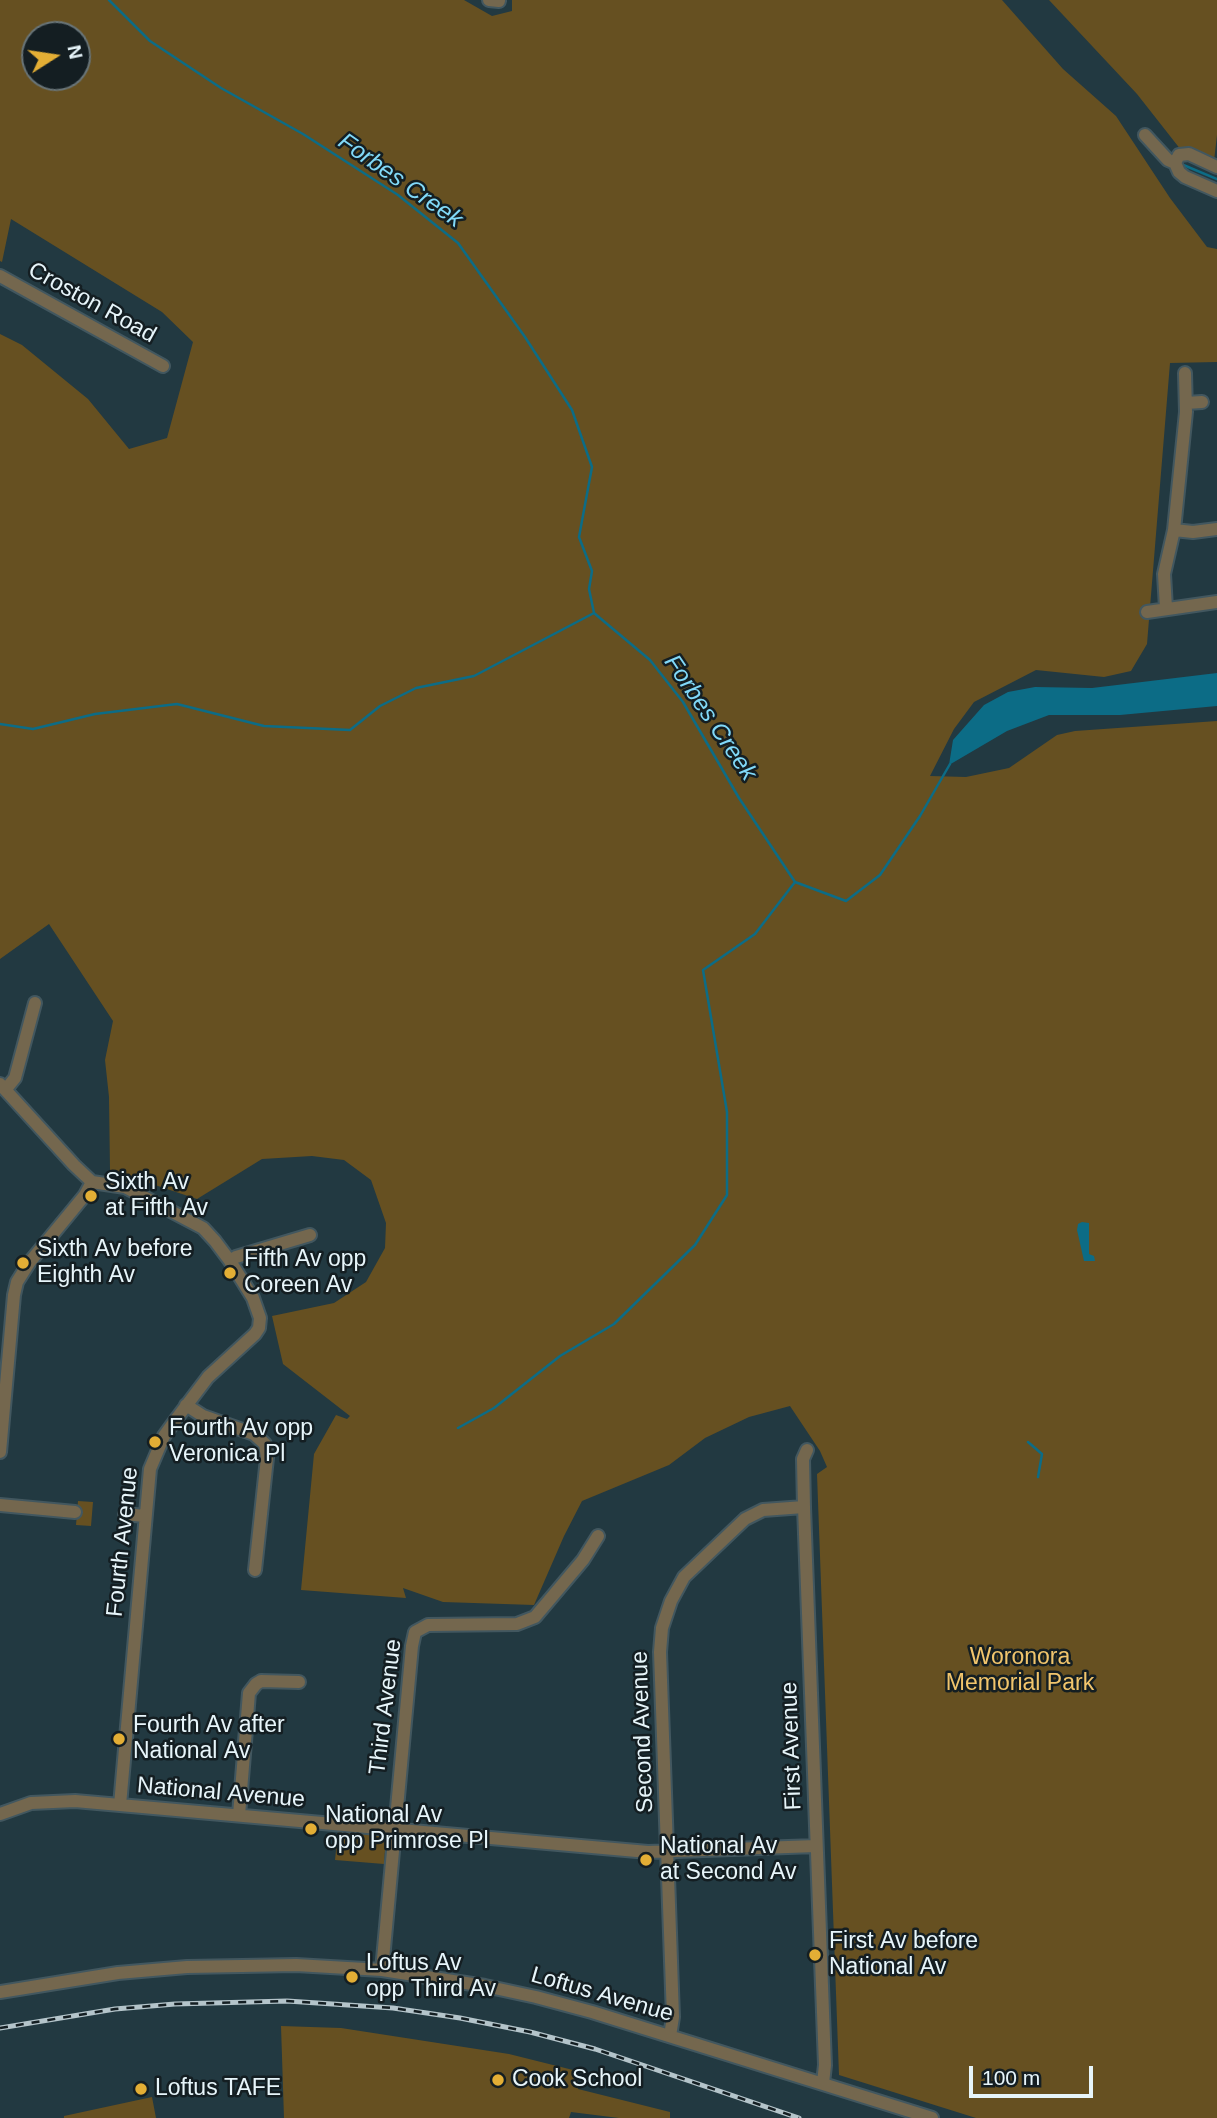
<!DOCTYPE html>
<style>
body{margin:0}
#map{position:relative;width:1217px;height:2118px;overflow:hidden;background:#223941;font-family:Helvetica,sans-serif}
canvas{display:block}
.north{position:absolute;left:21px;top:21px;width:70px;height:70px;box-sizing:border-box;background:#141e22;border:2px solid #687478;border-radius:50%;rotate:78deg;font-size:19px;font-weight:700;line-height:28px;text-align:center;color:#e7f5fa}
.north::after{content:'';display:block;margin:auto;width:24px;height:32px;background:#e3ae35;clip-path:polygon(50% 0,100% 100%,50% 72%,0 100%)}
.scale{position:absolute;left:969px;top:2066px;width:124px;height:32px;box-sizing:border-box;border:4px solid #e7f5fa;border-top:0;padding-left:9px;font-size:21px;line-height:24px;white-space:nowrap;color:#e7f5fa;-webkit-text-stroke:5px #141e22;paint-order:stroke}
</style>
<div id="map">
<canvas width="1217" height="2118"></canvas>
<div class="north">N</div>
<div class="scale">100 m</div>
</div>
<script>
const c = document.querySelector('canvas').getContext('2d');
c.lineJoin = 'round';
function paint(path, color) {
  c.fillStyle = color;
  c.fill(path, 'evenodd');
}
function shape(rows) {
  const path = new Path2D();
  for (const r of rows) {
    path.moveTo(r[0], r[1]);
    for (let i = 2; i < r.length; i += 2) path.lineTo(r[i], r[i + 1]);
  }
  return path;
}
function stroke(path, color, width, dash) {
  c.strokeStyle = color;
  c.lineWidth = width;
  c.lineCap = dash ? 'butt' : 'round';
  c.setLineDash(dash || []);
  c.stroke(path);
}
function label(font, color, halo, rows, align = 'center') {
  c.font = font + ' Helvetica,sans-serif';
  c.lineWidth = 5;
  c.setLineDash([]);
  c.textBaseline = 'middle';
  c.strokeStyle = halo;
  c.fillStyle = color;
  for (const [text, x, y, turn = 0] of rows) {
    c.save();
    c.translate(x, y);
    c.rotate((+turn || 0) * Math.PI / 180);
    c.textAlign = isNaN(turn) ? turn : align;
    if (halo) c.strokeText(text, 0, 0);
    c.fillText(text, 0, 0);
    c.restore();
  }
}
paint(shape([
 [0,0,464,0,492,16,512,11,512,0,1002,0,1063,69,1116,116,1170,198,1207,247,1217,249,1217,362,1170,363,1147,644,1131,671,1104,677,1036,670,974,702,954,729,930,776,966,777,1009,768,1057,735,1075,731,1217,721,1217,2118,976,2118,839,2075,817,1474,827,1467,820,1451,790,1406,749,1417,705,1438,669,1465,582,1501,564,1536,534,1605,443,1602,403,1588,406,1598,301,1590,314,1454,336,1415,347,1419,350,1416,283,1364,272,1316,334,1303,366,1282,385,1248,386,1223,371,1180,344,1160,312,1156,262,1159,197,1199,110,1170,109,1097,105,1060,113,1021,49,924,0,959,0,334,22,345,88,399,129,449,167,438,193,342,162,312,11,219,2,262,0,261],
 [35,35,77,35,77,77,35,77],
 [1049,0,1217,0,1217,135,1214,161,1181,150,1137,94],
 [78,1501,93,1502,91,1526,76,1525],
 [338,1831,386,1837,384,1864,335,1860],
 [281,2026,341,2028,509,2054,577,2071,578,2089,670,2112,670,2118,619,2118,571,2112,569,2118,284,2118],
 [152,2097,156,2118,64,2118,64,2116]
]), '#665021');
paint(shape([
 [1217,673,1217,706,1120,715,1049,715,1007,731,949,765,953,740,984,705,1008,692,1035,687,1092,688],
 [1082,1222,1089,1223,1089,1254,1094,1256,1095,1261,1084,1261,1077,1230,1078,1224]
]), '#0c6c86');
stroke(shape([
 [109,0,150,41,221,88,303,134,398,195,458,243,525,337,572,410,592,467,579,537,592,571,589,589,594,613,650,660,683,702,739,798,795,882,846,901,880,875,920,816,950,764],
 [1181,164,1217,179],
 [0,724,33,729,95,714,177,704,264,726,350,730,380,706,416,688,474,676,594,613],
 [458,1428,494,1408,560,1356,614,1324,695,1245,727,1195,727,1112,703,970,755,934,795,882],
 [1028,1442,1042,1454,1038,1477]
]), '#0c6c86', 2.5);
const minor = shape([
 [489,0,499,1],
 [1145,135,1168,160,1175,163,1179,172,1185,177,1217,191],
 [1175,163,1179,155,1189,154,1217,167],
 [0,276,163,366],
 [1186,403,1202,402],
 [1174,530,1186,412,1185,373],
 [1166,608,1164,574,1174,530,1193,532,1217,529],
 [1147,612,1217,602],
 [0,1084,74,1165,92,1182],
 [6,1089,15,1078,35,1003],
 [92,1182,125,1187,203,1228,215,1241,230,1261,253,1298,260,1318,259,1328,255,1334,208,1377,177,1418,164,1436,150,1469,120,1805],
 [230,1261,236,1257,310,1235],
 [186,1405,203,1416,254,1434,265,1444,267,1458,255,1570],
 [807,1450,803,1459,804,1507,825,2065,823,2083],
 [0,1452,14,1295,17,1282,29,1263,85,1195,92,1182],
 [0,1505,75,1512],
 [125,1514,144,1516],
 [0,1814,31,1803,75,1801,648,1852,816,1846],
 [239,1815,249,1693,256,1684,261,1681,299,1682],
 [382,1970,412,1646,415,1632,428,1625,517,1624,535,1617,583,1560,598,1536],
 [0,1992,118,1973,187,1967,296,1965,382,1970,485,1986,536,1997,592,2012,932,2118],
 [670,2036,673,2017,660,1652,662,1628,671,1601,684,1577,745,1519,763,1510,804,1507]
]);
stroke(minor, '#42575f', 16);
stroke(minor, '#74674e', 12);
const rail = shape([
 [0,2028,115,2009,175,2004,287,2001,393,2008,460,2018,530,2032,595,2049,799,2118]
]);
stroke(rail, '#b4c4ca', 5);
stroke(rail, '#141e22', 2.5, [8]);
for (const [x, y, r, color] of [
 [91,1196,7,"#e3ae35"],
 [23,1263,7,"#e3ae35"],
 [230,1273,7,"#e3ae35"],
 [155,1442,7,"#e3ae35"],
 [119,1739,7,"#e3ae35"],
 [311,1829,7,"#e3ae35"],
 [646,1860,7,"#e3ae35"],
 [815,1955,7,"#e3ae35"],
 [352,1977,7,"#e3ae35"],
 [498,2080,7,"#e3ae35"],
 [141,2089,7,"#e3ae35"]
]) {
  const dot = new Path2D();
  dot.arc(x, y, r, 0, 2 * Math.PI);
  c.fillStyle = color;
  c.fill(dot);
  stroke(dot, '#141e22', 2.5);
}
label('23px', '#e7f5fa', '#141e22', [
 ["Croston Road",92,303,29],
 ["Fourth Avenue",123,1542,-84],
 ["Third Avenue",386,1707,-83],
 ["Second Avenue",643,1732,-92],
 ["First Avenue",792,1746,-92],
 ["National Avenue",221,1793,5],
 ["Loftus Avenue",602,1995,16]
]);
label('23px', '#e7f5fa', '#141e22', [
 ["Sixth Av",105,1183],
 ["at Fifth Av",105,1209],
 ["Sixth Av before",37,1250],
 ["Eighth Av",37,1276],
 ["Fifth Av opp",244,1260],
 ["Coreen Av",244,1286],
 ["Fourth Av opp",169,1429],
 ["Veronica Pl",169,1455],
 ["Fourth Av after",133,1726],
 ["National Av",133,1752],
 ["National Av",325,1816],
 ["opp Primrose Pl",325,1842],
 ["National Av",660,1847],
 ["at Second Av",660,1873],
 ["First Av before",829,1942],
 ["National Av",829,1968],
 ["Loftus Av",366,1964],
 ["opp Third Av",366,1990],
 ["Cook School",512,2080],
 ["Loftus TAFE",155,2089]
], 'left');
label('23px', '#f1c56c', '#141e22', [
 ["Woronora",1020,1658],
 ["Memorial Park",1020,1684]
]);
label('italic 24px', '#81d9f8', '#141e22', [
 ["Forbes Creek",400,181,35],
 ["Forbes Creek",710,718,56]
]);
</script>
